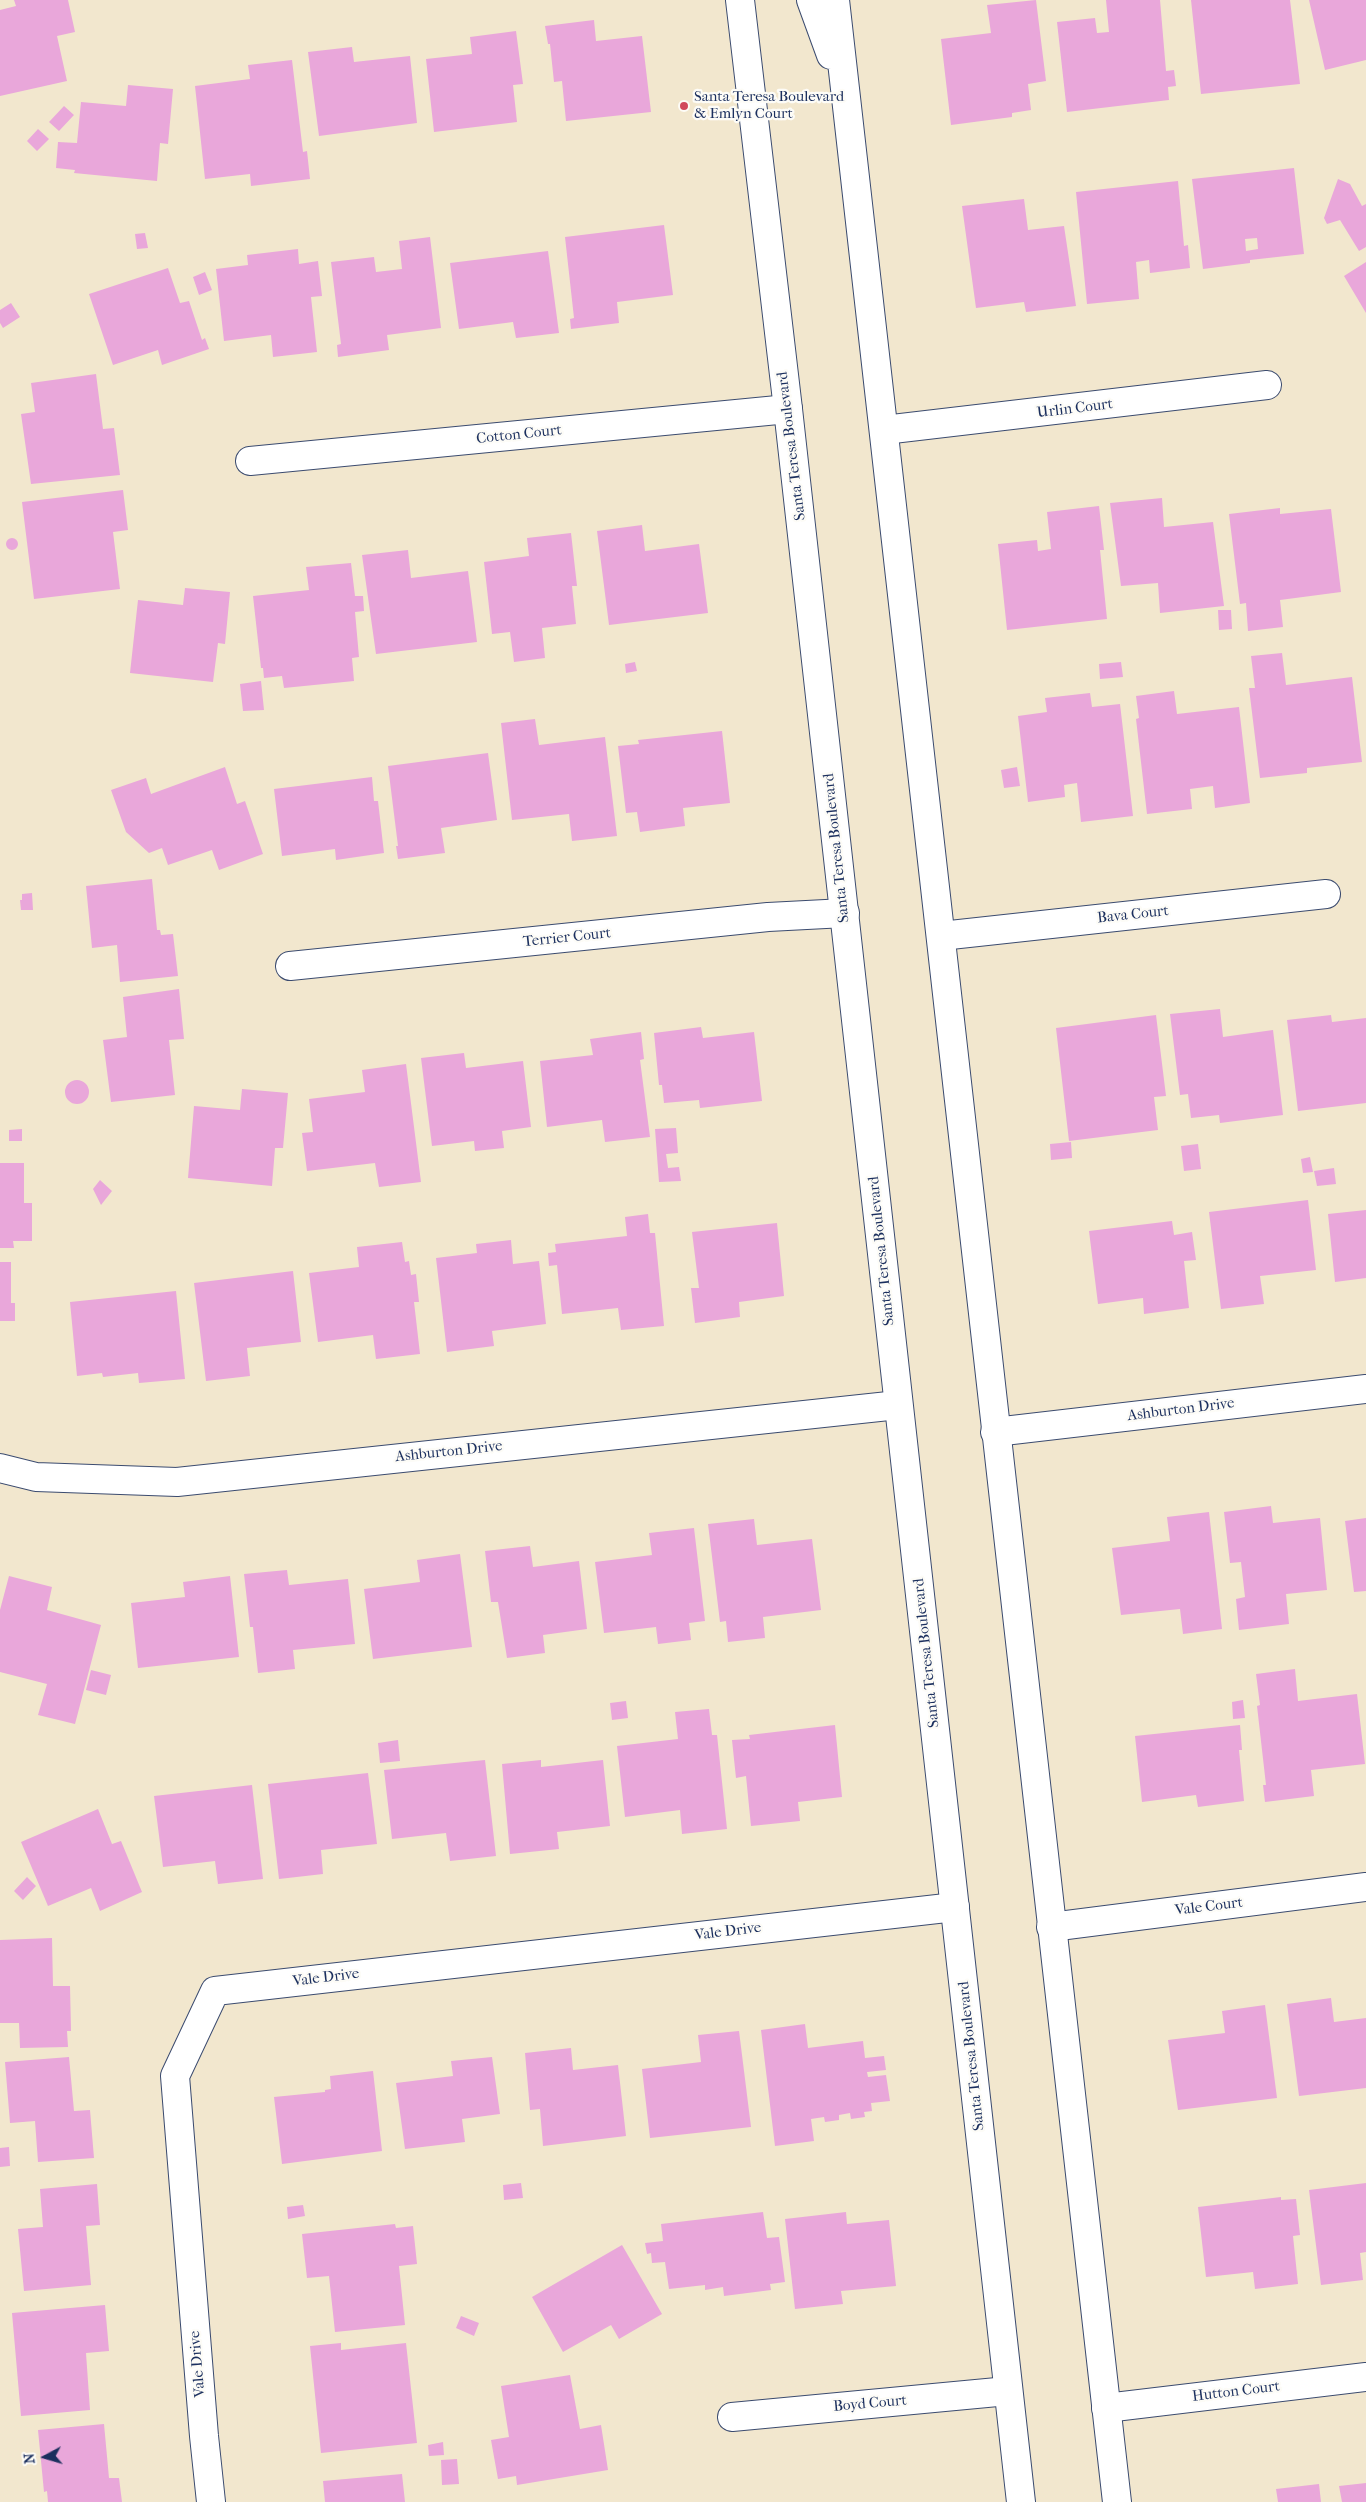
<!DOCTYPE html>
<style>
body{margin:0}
#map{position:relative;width:1366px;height:2502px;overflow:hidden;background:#f2e7ce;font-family:"IM FELL French Canon",serif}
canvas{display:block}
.north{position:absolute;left:20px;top:2432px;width:50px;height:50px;-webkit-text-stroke:4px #fdfcf7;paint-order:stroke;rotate:264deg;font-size:14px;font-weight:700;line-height:20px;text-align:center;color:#1b2f5e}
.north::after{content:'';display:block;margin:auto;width:18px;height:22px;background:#1b2f5e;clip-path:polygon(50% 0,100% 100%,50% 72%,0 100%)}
</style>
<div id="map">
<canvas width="1366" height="2502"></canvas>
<div class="north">N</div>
</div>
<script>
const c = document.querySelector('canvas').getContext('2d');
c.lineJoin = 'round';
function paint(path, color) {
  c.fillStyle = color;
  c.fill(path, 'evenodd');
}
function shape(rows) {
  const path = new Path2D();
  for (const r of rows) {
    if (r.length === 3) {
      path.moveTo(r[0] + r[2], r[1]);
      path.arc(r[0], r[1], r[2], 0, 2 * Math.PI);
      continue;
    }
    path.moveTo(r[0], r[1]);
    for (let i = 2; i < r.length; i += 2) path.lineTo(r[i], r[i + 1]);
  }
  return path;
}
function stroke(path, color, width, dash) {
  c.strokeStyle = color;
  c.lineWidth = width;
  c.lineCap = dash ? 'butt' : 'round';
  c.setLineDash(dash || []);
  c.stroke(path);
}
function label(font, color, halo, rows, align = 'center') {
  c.font = font + ' "IM FELL French Canon",serif';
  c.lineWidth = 4.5;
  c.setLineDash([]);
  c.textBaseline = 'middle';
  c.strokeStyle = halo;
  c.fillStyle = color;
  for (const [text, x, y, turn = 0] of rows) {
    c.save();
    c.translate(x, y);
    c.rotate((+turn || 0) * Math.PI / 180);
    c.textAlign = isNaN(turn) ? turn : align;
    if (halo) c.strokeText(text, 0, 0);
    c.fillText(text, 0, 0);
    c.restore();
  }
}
paint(shape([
 [14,0,68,0,75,32,57,36,67,81,0,96,0,10,16,6],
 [1036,0,1046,81,1028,84,1031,110,1012,113,1012,117,951,125,941,39,991,33,987,5],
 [1106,0,1160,0,1166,71,1174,70,1176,86,1168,87,1169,100,1067,112,1057,22,1095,18,1097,33,1109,32],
 [1191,0,1290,0,1300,84,1201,94],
 [1309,0,1366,0,1366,60,1325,70],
 [594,20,596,41,642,36,651,112,566,121,562,81,554,82,550,44,548,44,545,26],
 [516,31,523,84,513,85,517,122,434,132,426,59,472,54,470,37],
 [352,47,354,62,410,56,417,123,319,136,308,52],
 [292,60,303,152,307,151,310,179,251,186,250,174,205,179,195,86,250,79,248,65],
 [128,85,173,89,168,144,160,143,157,181,74,173,75,170,56,168,58,142,77,143,81,102,126,106],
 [64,106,74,115,59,131,49,122],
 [38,129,49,139,37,151,27,141],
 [1294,168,1304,254,1250,260,1250,263,1203,269,1192,179],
 [1257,238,1258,249,1246,251,1245,239],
 [1338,179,1350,184,1362,206,1366,204,1366,247,1359,251,1340,220,1327,224,1324,218],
 [1178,181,1184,246,1188,245,1190,268,1150,273,1149,260,1136,262,1139,299,1087,304,1076,192],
 [1024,199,1028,230,1064,226,1076,306,1026,312,1024,302,976,308,962,206],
 [664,225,673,295,617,302,619,323,571,329,570,319,574,318,565,237],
 [145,233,148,248,137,249,135,234],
 [430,237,441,328,387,335,389,350,338,357,337,345,341,344,331,262,374,257,376,272,402,269,399,241],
 [298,249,299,264,318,261,322,296,311,297,317,352,273,357,271,335,224,341,216,269,248,265,247,255],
 [548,251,559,333,516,338,513,322,459,329,450,263],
 [1366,262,1366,313,1344,276],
 [168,268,180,303,189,301,202,340,205,338,209,349,162,365,158,350,113,365,89,294],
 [205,272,212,290,199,295,193,277],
 [11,303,20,317,3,328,0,323,0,310],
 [96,374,103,429,114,428,120,475,31,484,21,414,35,412,31,383],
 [123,490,128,530,113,532,120,589,34,599,22,502],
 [1162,498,1164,527,1213,522,1224,606,1160,613,1158,583,1121,586,1110,503],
 [1099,506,1104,550,1100,550,1107,619,1007,630,998,544,1037,540,1038,551,1051,549,1047,512],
 [1280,508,1280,514,1331,509,1341,592,1280,600,1283,627,1248,631,1246,603,1240,604,1229,514],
 [642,525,645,551,699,544,708,613,609,625,597,531],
 [571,533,577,586,572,586,576,624,542,628,545,658,514,662,510,632,492,634,484,562,529,556,527,538],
 [12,544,6],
 [408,550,411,578,468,571,477,642,376,654,362,555],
 [351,563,355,596,363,596,364,611,355,612,359,657,352,658,354,681,284,688,282,676,264,678,263,668,261,668,253,596,309,590,306,567],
 [185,588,230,592,225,644,218,643,213,682,130,673,138,600,183,605],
 [1218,610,1231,610,1232,629,1219,630],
 [1282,653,1286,685,1352,677,1362,762,1307,768,1307,773,1260,778,1249,688,1255,688,1251,656],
 [635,662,637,671,626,673,625,664],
 [1121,662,1123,677,1100,679,1099,664],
 [261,681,264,710,243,711,240,684],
 [1174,691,1177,714,1239,707,1250,803,1215,808,1213,786,1190,789,1192,809,1147,814,1136,719,1139,718,1136,696],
 [1090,693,1092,707,1120,704,1133,816,1081,822,1077,783,1064,785,1065,797,1028,802,1018,716,1047,712,1045,698],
 [535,719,539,745,605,737,617,836,572,841,569,814,512,820,501,723],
 [722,731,730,803,683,808,685,826,640,832,637,812,626,813,618,746,639,744,638,740],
 [488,753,497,820,441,828,445,853,398,859,396,846,398,846,388,766],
 [225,767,237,804,245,801,263,854,219,870,212,850,168,865,162,848,149,853,126,832,111,790,146,778,151,794],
 [1017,767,1020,786,1004,788,1001,770],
 [372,777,374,801,378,801,384,853,336,860,335,849,282,856,274,789],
 [152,879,157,930,160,930,161,935,173,934,178,976,120,982,117,945,92,948,86,886],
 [32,893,33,910,21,910,20,900,22,900,22,894],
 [179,989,184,1039,169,1040,175,1095,111,1102,103,1040,127,1037,123,997],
 [1220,1009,1223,1037,1273,1030,1283,1115,1220,1123,1219,1115,1191,1118,1188,1094,1180,1095,1170,1014],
 [1156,1015,1166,1096,1154,1097,1158,1130,1069,1141,1056,1028],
 [1331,1015,1332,1022,1366,1018,1366,1103,1298,1111,1287,1020],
 [701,1027,703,1038,754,1032,762,1101,700,1108,699,1100,664,1103,662,1085,659,1085,654,1033],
 [641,1032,644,1059,640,1060,650,1137,605,1142,602,1120,547,1127,540,1061,593,1055,590,1039],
 [464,1053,466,1068,523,1061,531,1127,502,1131,504,1148,475,1151,474,1141,432,1146,421,1058],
 [406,1064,421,1182,379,1187,375,1163,307,1171,302,1133,313,1132,309,1099,365,1092,362,1070],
 [77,1092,12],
 [242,1089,288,1093,283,1148,275,1148,272,1186,188,1178,194,1106,240,1110],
 [676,1128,678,1153,666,1154,668,1168,679,1167,681,1181,659,1182,655,1129],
 [22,1129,22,1141,9,1141,9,1130],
 [1071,1142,1072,1158,1051,1160,1050,1144],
 [1198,1144,1201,1169,1184,1171,1181,1146],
 [1310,1157,1313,1172,1303,1173,1301,1159],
 [0,1163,24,1163,24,1203,32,1203,32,1241,13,1241,14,1248,0,1248],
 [1334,1168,1336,1184,1317,1186,1314,1171],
 [100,1180,112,1191,101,1205,93,1189],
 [1308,1200,1316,1270,1260,1276,1264,1304,1221,1309,1209,1212],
 [1366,1210,1366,1278,1335,1282,1328,1214],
 [648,1214,650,1233,655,1233,664,1326,621,1330,618,1308,562,1314,557,1265,549,1266,548,1253,556,1252,555,1244,627,1236,625,1217],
 [1172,1221,1174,1235,1192,1232,1196,1260,1184,1261,1189,1308,1144,1314,1143,1298,1098,1304,1089,1231],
 [777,1223,784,1296,739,1302,740,1317,695,1323,691,1288,699,1288,692,1232],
 [511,1240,513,1264,539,1261,546,1324,492,1331,494,1346,447,1352,436,1258,477,1253,476,1244],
 [402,1242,405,1262,409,1261,411,1275,416,1274,419,1302,414,1302,420,1354,376,1359,373,1335,318,1342,309,1273,359,1267,357,1247],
 [0,1262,11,1262,11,1303,15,1303,15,1321,0,1321],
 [293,1271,301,1342,247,1348,250,1376,206,1381,194,1283],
 [176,1291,185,1379,139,1383,138,1373,103,1377,102,1373,77,1376,70,1302],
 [1271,1506,1273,1523,1320,1518,1327,1590,1286,1594,1289,1624,1239,1630,1236,1599,1245,1597,1241,1562,1230,1563,1224,1512],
 [1209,1512,1222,1629,1183,1634,1180,1609,1121,1615,1112,1548,1170,1541,1167,1517],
 [1366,1518,1366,1591,1354,1592,1345,1521],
 [754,1519,757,1545,812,1539,821,1610,763,1617,765,1638,728,1642,726,1621,720,1622,708,1524],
 [694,1528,705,1621,689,1623,691,1640,658,1644,656,1627,604,1633,595,1562,652,1555,649,1533],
 [530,1546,533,1567,579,1561,587,1629,543,1635,545,1653,507,1658,498,1602,491,1602,485,1551],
 [460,1554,472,1647,373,1659,364,1589,420,1582,417,1560],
 [287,1570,289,1585,348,1579,355,1644,293,1650,295,1669,258,1673,253,1627,250,1627,244,1574],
 [9,1576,52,1587,47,1610,101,1625,75,1724,38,1715,47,1684,0,1672,0,1610],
 [230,1576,239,1657,138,1668,131,1603,185,1597,183,1582],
 [1295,1669,1298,1701,1357,1694,1365,1764,1311,1770,1314,1796,1265,1802,1263,1785,1266,1785,1257,1706,1260,1705,1256,1674],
 [91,1670,111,1675,106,1695,86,1690],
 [1243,1700,1245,1718,1233,1719,1232,1702],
 [626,1701,628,1718,612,1720,610,1703],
 [709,1709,712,1735,717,1735,727,1829,682,1834,680,1810,625,1817,617,1746,678,1739,675,1712],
 [835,1725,842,1797,798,1802,800,1821,751,1826,746,1776,736,1778,732,1740,750,1739,749,1735],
 [1240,1725,1242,1750,1239,1750,1244,1801,1198,1807,1196,1795,1142,1802,1135,1736],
 [398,1740,400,1761,380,1763,378,1743],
 [485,1760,496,1856,450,1861,446,1833,392,1839,384,1770],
 [541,1760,541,1767,603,1760,610,1826,557,1832,559,1849,510,1854,502,1764],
 [368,1773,377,1844,321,1850,323,1874,279,1879,268,1784],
 [252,1785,263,1879,218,1884,215,1861,163,1867,154,1796],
 [98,1809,112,1844,121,1841,142,1892,100,1911,91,1888,48,1906,21,1842],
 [27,1877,36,1886,23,1900,14,1891],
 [52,1938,53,1986,70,1986,71,2031,67,2031,68,2047,20,2048,19,2023,0,2023,0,1940],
 [1331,1998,1334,2022,1366,2018,1366,2088,1299,2096,1287,2004],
 [1265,2005,1277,2098,1178,2110,1168,2040,1225,2033,1222,2011],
 [805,2024,808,2048,863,2041,865,2058,884,2056,886,2070,867,2072,868,2077,886,2075,890,2101,871,2103,872,2111,864,2112,865,2117,851,2119,850,2113,839,2115,839,2120,825,2122,824,2117,811,2119,814,2141,775,2146,761,2030],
 [739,2031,751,2127,650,2138,642,2069,701,2062,698,2035],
 [571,2048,573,2070,618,2065,626,2136,543,2146,540,2109,530,2110,525,2053],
 [69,2057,74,2111,90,2110,94,2158,38,2162,35,2121,10,2123,5,2062],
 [492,2057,500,2114,462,2119,465,2142,405,2149,396,2083,453,2076,451,2061],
 [373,2071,382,2151,282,2164,274,2097,325,2092,325,2090,331,2089,330,2076],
 [9,2147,10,2166,0,2167,0,2148],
 [521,2183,523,2198,504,2200,503,2185],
 [1366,2183,1366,2252,1360,2253,1363,2280,1321,2285,1309,2190],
 [97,2184,100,2225,86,2226,91,2285,24,2291,18,2229,43,2227,40,2189],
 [1281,2197,1281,2200,1296,2199,1300,2235,1293,2236,1298,2284,1255,2289,1253,2272,1206,2277,1198,2207],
 [303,2205,305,2216,288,2219,287,2207],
 [763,2212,767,2238,779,2237,785,2282,770,2284,771,2290,724,2296,723,2287,705,2290,705,2285,669,2289,665,2262,652,2263,651,2253,647,2254,645,2243,663,2241,661,2224],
 [846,2212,847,2224,889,2220,896,2286,841,2291,843,2304,795,2309,785,2219],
 [395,2224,396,2228,413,2226,417,2264,399,2266,405,2325,335,2332,329,2276,307,2278,302,2234],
 [622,2245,662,2314,619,2339,611,2325,563,2352,532,2297],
 [105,2305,109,2351,86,2353,90,2410,21,2416,12,2313],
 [461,2316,479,2323,474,2336,456,2328],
 [341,2343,341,2350,406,2343,417,2443,321,2453,310,2346],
 [570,2375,580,2429,601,2425,608,2470,517,2485,516,2476,498,2479,491,2440,509,2437,501,2386],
 [104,2424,109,2478,119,2478,122,2502,48,2502,47,2491,44,2492,38,2430],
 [443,2442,444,2455,429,2456,428,2445],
 [457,2459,459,2484,442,2485,441,2460],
 [402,2474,405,2502,325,2502,323,2481],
 [1366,2483,1366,2502,1342,2502,1339,2486],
 [1319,2484,1321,2502,1278,2502,1276,2489]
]), '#e9a7da');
const minor = shape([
 [884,430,1267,385],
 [250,461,788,409],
 [941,936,1326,894],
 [290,966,768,917,845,913],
 [995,1432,1366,1389],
 [0,1468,36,1477,177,1482,898,1405],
 [1051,1927,1366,1887],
 [1106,2408,1366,2377],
 [732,2417,1008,2391],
 [211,2502,204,2436,175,2076,215,1991,955,1907]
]);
const major = shape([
 [740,0,788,409,1021,2502],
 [811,0,831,55],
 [835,0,1117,2502]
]);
stroke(minor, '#3b4b6f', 30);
stroke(major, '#3b4b6f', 30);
stroke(minor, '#fff', 28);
stroke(major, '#fff', 28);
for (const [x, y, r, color] of [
 [684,106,5,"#d1495b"]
]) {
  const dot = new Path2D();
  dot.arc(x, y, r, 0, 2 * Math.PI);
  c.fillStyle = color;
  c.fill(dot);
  stroke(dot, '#fdfcf7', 2);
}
label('15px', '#1b2f5e', '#fdfcf7', [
 ["Santa Teresa Boulevard",694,97],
 ["& Emlyn Court",694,114]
], 'left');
label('15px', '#1b2f5e', '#fdfcf7', [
 ["Urlin Court",1075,409,-7],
 ["Cotton Court",519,435,-6],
 ["Santa Teresa Boulevard",792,446,-97],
 ["Santa Teresa Boulevard",837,848,-96],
 ["Bava Court",1133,915,-6],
 ["Terrier Court",567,938,-6],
 ["Santa Teresa Boulevard",882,1251,-96],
 ["Ashburton Drive",1181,1410,-7],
 ["Ashburton Drive",449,1452,-6],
 ["Santa Teresa Boulevard",927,1653,-96],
 ["Vale Court",1209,1907,-7],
 ["Vale Drive",728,1932,-7],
 ["Vale Drive",326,1978,-7],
 ["Santa Teresa Boulevard",972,2056,-96],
 ["Vale Drive",198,2364,-95],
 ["Hutton Court",1236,2392,-7],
 ["Boyd Court",870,2404,-5]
]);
</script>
